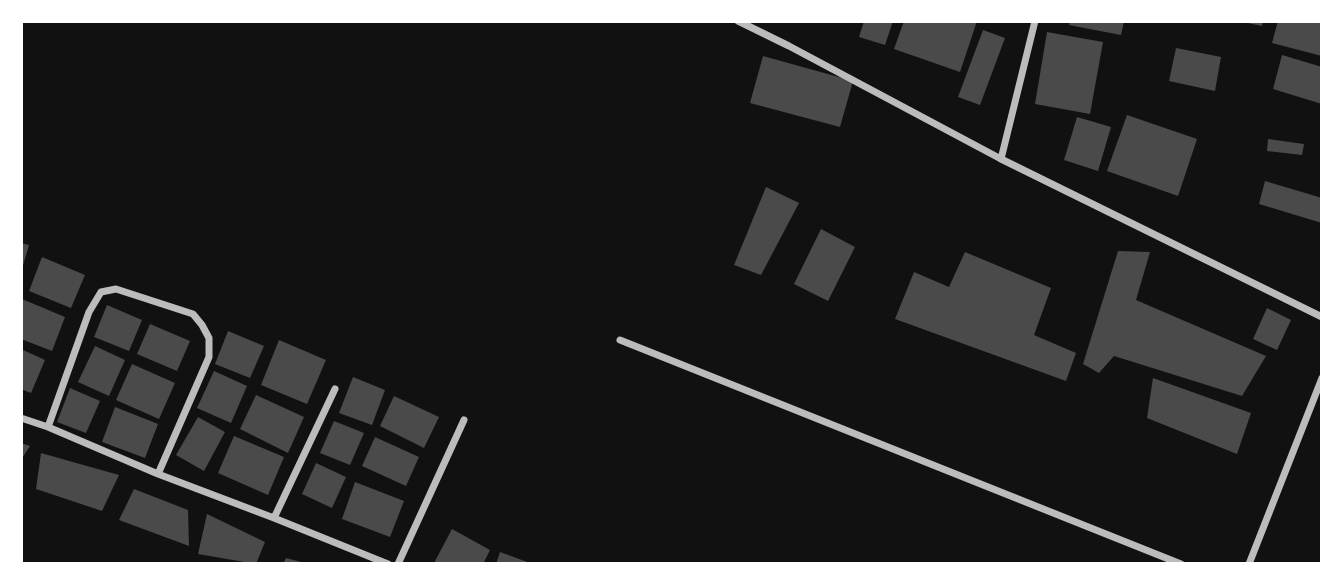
<!DOCTYPE html>
<style>
body{margin:0}
#map{position:relative;width:1343px;height:585px;overflow:hidden;background:#111;font-family:"Zilla Slab",serif}
canvas{display:block}
.frame{position:absolute;inset:0;border:23px solid #fff;pointer-events:none}
</style>
<div id="map">
<canvas width="1343" height="585"></canvas>
<div class="frame"></div>
</div>
<script>
const c = document.querySelector('canvas').getContext('2d');
c.lineJoin = 'round';
function paint(path, color) {
  c.fillStyle = color;
  c.fill(path, 'evenodd');
}
function shape(rows) {
  const path = new Path2D();
  for (const r of rows) {
    path.moveTo(r[0], r[1]);
    for (let i = 2; i < r.length; i += 2) path.lineTo(r[i], r[i + 1]);
  }
  return path;
}
function stroke(path, color, width, dash) {
  c.strokeStyle = color;
  c.lineWidth = width;
  c.lineCap = dash ? 'butt' : 'round';
  c.setLineDash(dash || []);
  c.stroke(path);
}
paint(shape([
 [864,21,893,21,885,45,859,37],
 [904,21,977,21,960,72,894,49],
 [1070,21,1124,21,1121,35,1069,25],
 [1243,21,1263,21,1262,26,1243,22],
 [1278,21,1322,21,1322,56,1272,43],
 [983,30,1005,38,980,105,958,97],
 [1047,32,1103,42,1090,114,1035,104],
 [1176,48,1221,57,1215,91,1169,81],
 [1282,55,1322,67,1322,104,1273,89],
 [763,56,853,81,840,127,750,103],
 [1127,115,1197,139,1178,196,1107,171],
 [1077,117,1111,127,1098,171,1064,160],
 [1268,139,1304,144,1302,155,1267,151],
 [1265,181,1322,198,1322,223,1259,204],
 [766,187,799,203,761,275,734,265],
 [821,229,855,247,828,301,794,284],
 [21,243,29,245,22,269,21,269],
 [1118,251,1150,252,1136,300,1266,356,1242,396,1114,356,1099,373,1083,364],
 [965,252,1051,288,1034,335,1076,353,1066,381,895,319,914,272,949,287],
 [42,257,85,275,71,308,29,291],
 [22,299,65,317,52,351,21,339],
 [107,305,142,320,129,351,94,337],
 [1267,308,1291,320,1277,350,1253,339],
 [150,324,190,341,177,371,137,354],
 [228,331,264,346,250,378,215,364],
 [279,340,326,360,307,404,261,385],
 [95,346,125,360,109,396,78,382],
 [21,349,45,360,31,393,21,389],
 [132,364,175,383,159,419,116,400],
 [214,371,247,386,231,423,197,408],
 [353,377,385,390,372,425,339,413],
 [1153,378,1251,413,1237,454,1147,418],
 [70,388,100,401,86,433,57,422],
 [256,395,304,417,288,453,240,429],
 [394,396,439,417,424,448,380,426],
 [115,407,158,424,145,458,102,442],
 [198,417,225,432,204,471,176,455],
 [334,421,364,433,350,465,320,453],
 [234,436,284,457,268,495,218,473],
 [375,437,419,457,406,486,362,466],
 [21,443,30,446,21,460],
 [41,453,119,475,102,511,36,489],
 [316,463,346,477,332,508,302,494],
 [355,482,404,501,390,537,342,519],
 [134,489,188,510,189,546,119,520],
 [207,514,265,542,256,564,198,554],
 [452,529,490,550,483,564,436,564,434,563],
 [500,552,533,564,496,564],
 [286,558,305,563,305,564,283,564]
]), '#4a4a4a');
stroke(shape([
 [738,21,789,46,1001,159,1322,317],
 [1001,159,1035,21],
 [620,340,1181,564],
 [21,418,48,427,158,474,274,518,388,564],
 [48,427,89,312,101,292,116,289,193,314,202,325,209,338,209,357,158,474],
 [274,518,335,389],
 [398,564,464,420],
 [1249,564,1322,378]
]), '#bcbcbc', 7);
</script>
